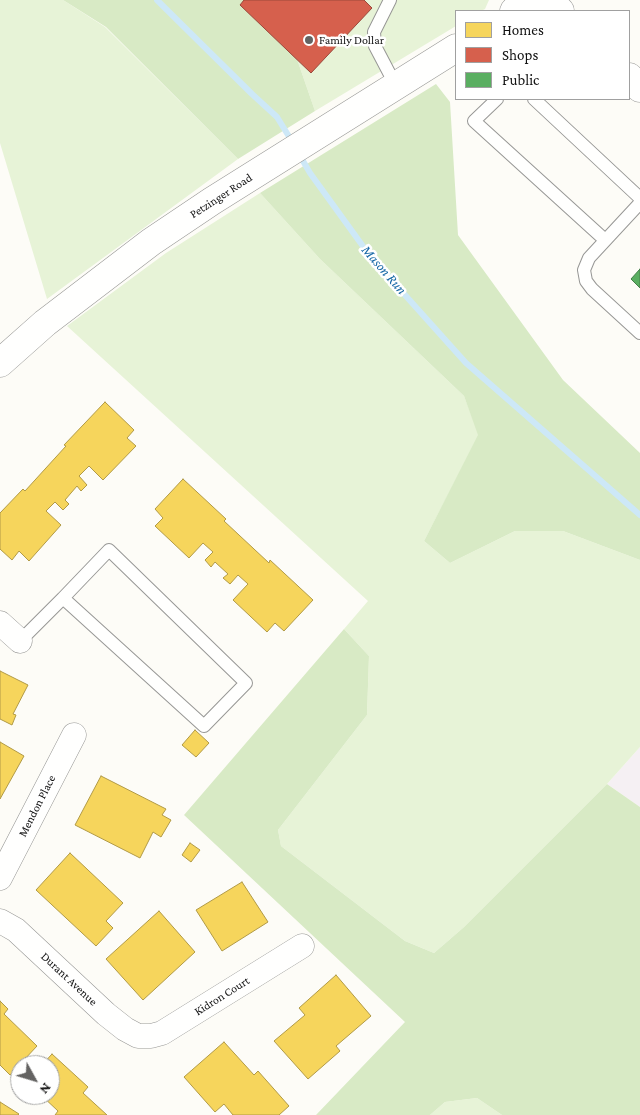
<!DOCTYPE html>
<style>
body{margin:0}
#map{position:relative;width:640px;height:1115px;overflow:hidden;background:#fdfcf7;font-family:"Crimson Pro",serif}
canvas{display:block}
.legend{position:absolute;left:455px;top:10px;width:175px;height:90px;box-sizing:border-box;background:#fff;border:1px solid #a0a0a0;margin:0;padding:6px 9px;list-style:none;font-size:15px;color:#111}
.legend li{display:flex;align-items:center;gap:10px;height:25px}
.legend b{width:25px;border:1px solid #a0a0a0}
.north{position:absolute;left:10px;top:1055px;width:50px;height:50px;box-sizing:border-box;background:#fff;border:1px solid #a0a0a0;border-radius:50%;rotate:129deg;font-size:14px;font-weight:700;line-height:20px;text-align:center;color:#111}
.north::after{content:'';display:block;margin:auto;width:18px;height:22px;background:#646362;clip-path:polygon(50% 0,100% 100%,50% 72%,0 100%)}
</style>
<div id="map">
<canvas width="640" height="1115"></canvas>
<ul class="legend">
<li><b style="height:14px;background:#f6d55c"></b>Homes</li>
<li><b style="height:14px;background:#d6604d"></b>Shops</li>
<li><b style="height:14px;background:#5aae61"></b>Public</li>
</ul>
<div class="north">N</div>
</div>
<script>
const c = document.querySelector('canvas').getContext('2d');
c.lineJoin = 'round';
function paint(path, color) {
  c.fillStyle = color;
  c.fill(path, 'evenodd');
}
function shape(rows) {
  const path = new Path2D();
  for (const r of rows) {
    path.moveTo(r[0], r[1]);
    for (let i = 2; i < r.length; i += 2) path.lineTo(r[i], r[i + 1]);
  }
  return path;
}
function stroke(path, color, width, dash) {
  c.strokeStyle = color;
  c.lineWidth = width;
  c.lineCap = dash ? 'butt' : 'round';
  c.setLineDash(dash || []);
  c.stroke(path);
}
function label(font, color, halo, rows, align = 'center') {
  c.font = font + ' "Crimson Pro",serif';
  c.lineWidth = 5;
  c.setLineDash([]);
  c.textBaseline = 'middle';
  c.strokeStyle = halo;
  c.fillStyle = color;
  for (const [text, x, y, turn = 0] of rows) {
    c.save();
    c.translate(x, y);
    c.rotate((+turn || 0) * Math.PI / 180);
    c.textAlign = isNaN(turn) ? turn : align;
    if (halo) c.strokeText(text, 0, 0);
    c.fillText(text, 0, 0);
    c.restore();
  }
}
paint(shape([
 [640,747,640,807,607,784]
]), '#f5f0f3');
paint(shape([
 [0,0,63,0,105,27,238,159,47,299,0,143],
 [283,0,489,0,485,9,481,11,456,11,456,26,315,111,289,36],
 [260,193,320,259,464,396,479,435,424,541,450,563,515,531,563,531,640,560,640,747,607,784,464,927,434,953,405,941,281,846,278,830,367,715,369,656,344,629,368,601,67,326,166,253],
 [477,1098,502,1115,430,1115,445,1102]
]), '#e7f3d7');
paint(shape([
 [63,0,283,0,289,36,315,111,238,159,106,27],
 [436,84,450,102,458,235,563,380,640,453,640,560,563,531,515,531,450,563,424,541,478,435,464,396,320,259,260,193],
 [344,629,369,656,367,715,278,830,281,846,405,941,434,953,464,927,607,784,640,807,640,1115,502,1115,477,1098,445,1102,430,1115,316,1115,405,1022,184,815]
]), '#d8eac5');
const homes = shape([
 [105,402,134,430,127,438,136,446,103,480,89,466,79,476,87,485,81,491,77,486,65,500,69,504,63,510,55,502,46,511,61,525,29,561,19,551,12,560,0,549,0,513,23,489,25,491,66,446,64,445,105,402],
 [183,479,226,519,224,521,269,563,270,560,313,600,284,631,275,623,267,632,233,600,248,584,238,575,230,584,223,578,228,574,215,562,211,567,205,560,213,552,203,543,189,558,155,526,163,518,155,509,183,479],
 [0,671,28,685,13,714,16,715,12,725,0,719,0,671],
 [195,730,209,743,196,757,182,745,195,730],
 [0,742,24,756,0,799,0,742],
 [101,776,166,809,162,815,171,820,161,837,153,832,140,858,75,825,101,776],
 [190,843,200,850,191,862,182,855,190,843],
 [70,853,123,903,106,921,113,928,96,946,36,890,70,853],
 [242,882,268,922,222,951,196,910,242,882],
 [159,911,195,952,143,1000,106,959,159,911],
 [336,975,371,1016,336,1046,340,1051,308,1079,274,1041,305,1015,299,1008,336,975],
 [0,1001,8,1009,4,1014,37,1046,10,1075,0,1065,0,1001],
 [224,1042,254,1075,258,1071,289,1106,279,1115,233,1115,224,1104,215,1112,184,1077,224,1042],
 [52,1054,88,1087,83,1093,107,1115,55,1115,58,1111,41,1095,50,1095,50,1065,42,1065,52,1054],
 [0,1102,19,1114,18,1115,0,1115,0,1102]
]);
paint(homes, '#f6d55c');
stroke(homes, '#b19a46', 1);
const shops = shape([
 [244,0,364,0,372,8,311,73,240,5,244,0]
]);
paint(shops, '#d6604d');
stroke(shops, '#9b483b', 1);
const public = shape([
 [640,269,640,288,631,279,640,269]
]);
paint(public, '#5aae61');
stroke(public, '#447f49', 1);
stroke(shape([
 [157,0,252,94,277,117,293,143],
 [299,154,310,173,370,256,466,363,640,515]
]), '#cde8f7', 6);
const service = shape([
 [390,0,374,32,375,46,396,86],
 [497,99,474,121,605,240],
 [534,99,640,198],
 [640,203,589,258,584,270,586,281,592,289,640,333],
 [20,641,63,598,204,726,246,683,109,550,63,598]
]);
const minor = shape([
 [0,623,20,641],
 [0,878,74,735],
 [0,921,16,930,106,1014,125,1029,138,1036,151,1036,162,1033,302,946]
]);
const tertiary = shape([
 [548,0,560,11],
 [514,11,532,0],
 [629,77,640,88],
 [0,363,45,323,151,242,212,201,456,48]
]);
stroke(service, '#979795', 14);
stroke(minor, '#979795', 25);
stroke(tertiary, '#979795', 29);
stroke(service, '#fffffe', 12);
stroke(minor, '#fffffe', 24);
stroke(tertiary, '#fffffe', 28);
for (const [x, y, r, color] of [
 [309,40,5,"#646362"]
]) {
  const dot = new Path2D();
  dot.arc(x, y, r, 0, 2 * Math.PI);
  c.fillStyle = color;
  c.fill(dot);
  stroke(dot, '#fff', 2);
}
label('12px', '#111', '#fff', [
 ["Family Dollar",319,40]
], 'left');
label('12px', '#111', '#fff', [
 ["Petzinger Road",221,196,-33],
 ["Mendon Place",37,806,-63],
 ["Durant Avenue",69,979,43],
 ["Kidron Court",222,996,-32]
]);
label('italic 14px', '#1768a6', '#fff', [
 ["Mason Run",384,270,49]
]);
</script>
